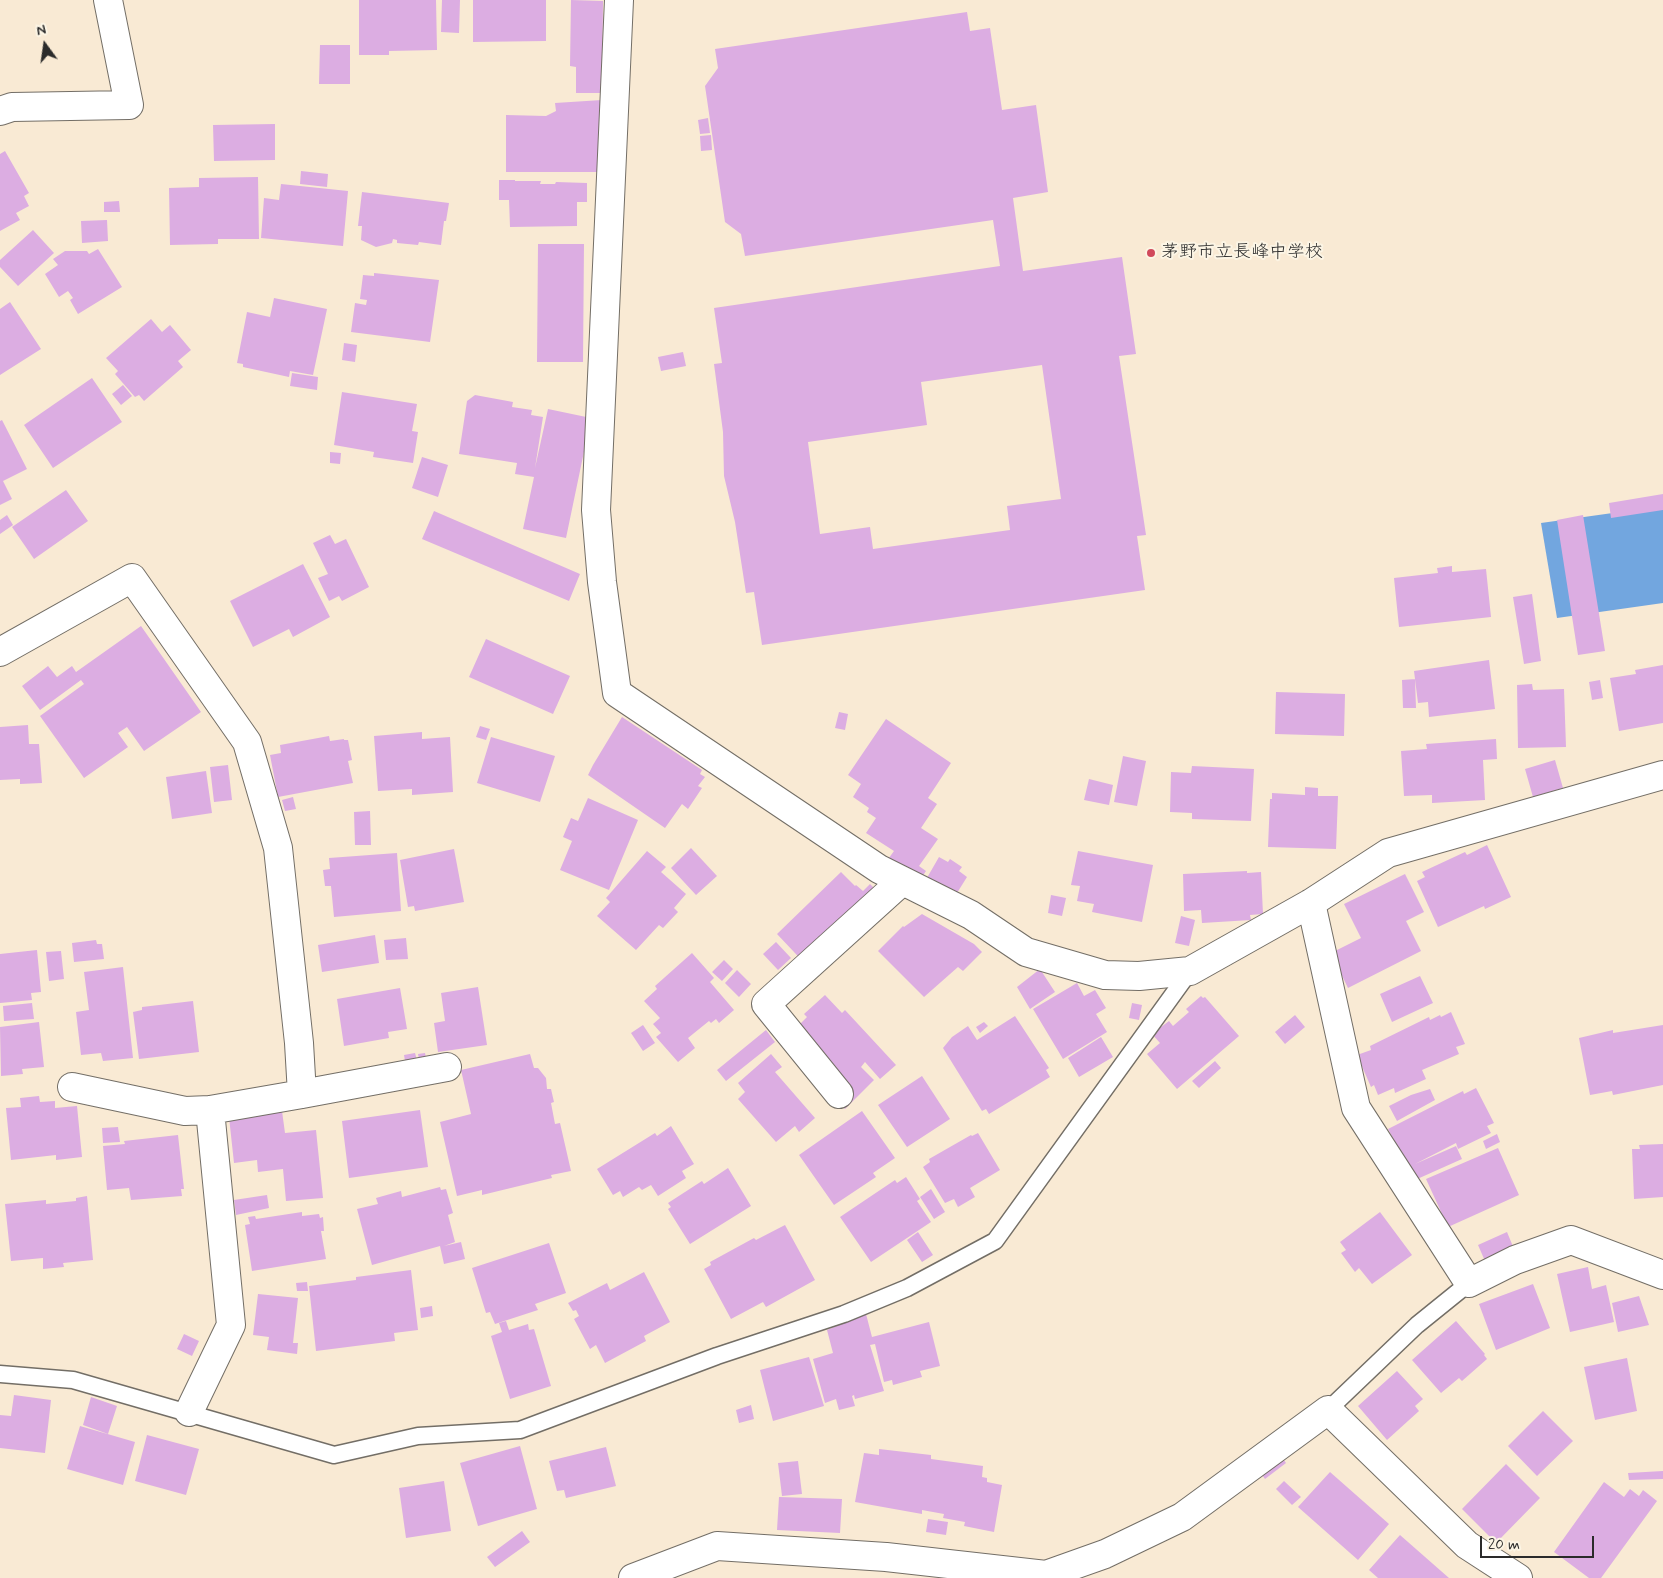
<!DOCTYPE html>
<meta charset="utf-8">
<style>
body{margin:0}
#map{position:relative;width:1663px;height:1578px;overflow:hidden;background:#f9ead4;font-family:Mynerve,sans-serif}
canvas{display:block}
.north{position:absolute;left:20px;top:20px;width:50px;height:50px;-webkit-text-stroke:4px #fcf5e5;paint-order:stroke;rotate:346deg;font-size:14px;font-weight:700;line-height:20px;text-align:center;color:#2b2b2b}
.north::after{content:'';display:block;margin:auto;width:18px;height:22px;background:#2b2b2b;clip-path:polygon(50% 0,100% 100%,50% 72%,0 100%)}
.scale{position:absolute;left:1480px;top:1536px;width:114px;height:22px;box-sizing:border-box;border:2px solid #2b2b2b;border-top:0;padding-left:6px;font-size:15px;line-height:18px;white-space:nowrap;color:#2b2b2b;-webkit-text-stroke:4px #fcf5e5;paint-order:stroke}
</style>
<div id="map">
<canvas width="1663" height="1578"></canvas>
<div class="north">N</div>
<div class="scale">20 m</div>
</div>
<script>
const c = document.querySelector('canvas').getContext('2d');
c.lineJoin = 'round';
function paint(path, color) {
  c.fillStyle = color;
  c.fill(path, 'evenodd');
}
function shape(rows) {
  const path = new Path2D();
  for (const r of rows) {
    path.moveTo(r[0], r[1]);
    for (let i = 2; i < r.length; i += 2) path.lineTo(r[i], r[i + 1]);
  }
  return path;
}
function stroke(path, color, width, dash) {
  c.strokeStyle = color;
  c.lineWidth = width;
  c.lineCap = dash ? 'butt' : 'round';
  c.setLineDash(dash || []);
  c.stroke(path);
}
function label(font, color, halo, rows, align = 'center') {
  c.font = font + ' Mynerve,"Klee One",sans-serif';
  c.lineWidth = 4;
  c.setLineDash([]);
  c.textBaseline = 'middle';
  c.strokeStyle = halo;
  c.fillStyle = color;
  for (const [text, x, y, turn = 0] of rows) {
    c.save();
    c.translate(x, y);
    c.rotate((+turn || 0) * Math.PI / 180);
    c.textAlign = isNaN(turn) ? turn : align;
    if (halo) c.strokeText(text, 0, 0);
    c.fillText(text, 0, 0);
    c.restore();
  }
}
paint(shape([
 [1663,506,1663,603,1557,618,1541,523]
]), '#72a6df');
paint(shape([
 [359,0,436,0,437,50,389,51,389,55,359,55],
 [442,0,460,0,459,33,441,32],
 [473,0,546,0,546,41,473,42],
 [571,0,603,1,602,93,576,93,576,67,570,66],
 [967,12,970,31,990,28,1002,110,1036,105,1048,192,1013,198,1023,271,1122,257,1136,354,1119,356,1146,535,1137,536,1145,590,762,645,754,592,746,593,735,522,724,476,723,432,714,364,722,363,714,308,1000,266,993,220,745,256,741,234,725,222,705,86,718,68,715,49],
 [1042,365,1061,499,1007,506,1010,530,873,549,870,527,820,534,808,442,927,425,921,382],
 [320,45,350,45,350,84,319,84],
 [602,100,601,172,506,172,506,115,546,116,556,111,555,103],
 [708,118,710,133,700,134,698,120],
 [275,124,275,160,214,161,213,125],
 [711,135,712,150,701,151,700,136],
 [5,151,29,193,24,196,29,206,16,213,20,220,0,231,0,154],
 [301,171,328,174,327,187,300,184],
 [258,177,259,239,218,239,218,244,170,245,169,188,199,187,199,178],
 [499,180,515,180,515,181,541,181,540,184,555,184,556,182,587,183,587,202,577,202,577,226,510,227,509,200,499,200],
 [281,184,348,191,343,246,261,238,264,198,279,200],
 [362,192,449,203,446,221,444,221,441,245,419,242,418,245,397,243,397,240,393,239,392,243,376,247,361,240,362,226,358,226],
 [119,201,120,212,104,212,104,202],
 [107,220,108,241,82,243,81,221],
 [33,230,54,253,18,286,0,267,0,260],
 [538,244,584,244,583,362,537,362],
 [98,249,122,287,78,314,70,300,73,298,68,291,59,297,45,274,58,265,53,259,65,251,87,251,89,254],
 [374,273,439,280,430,342,351,332,355,303,366,305,367,300,360,299,363,275,374,276],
 [274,298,327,309,313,375,290,371,289,377,243,367,243,364,237,363,247,312,270,317],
 [10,302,41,349,0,375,0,309],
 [151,319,162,332,170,325,191,350,178,361,183,367,144,401,139,395,135,397,115,374,118,371,106,358],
 [344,343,357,345,355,362,342,360],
 [683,352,686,366,661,371,658,357],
 [292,373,318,377,317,390,290,386],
 [92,378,122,422,53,468,24,425],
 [123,385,132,396,121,405,112,394],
 [342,392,417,404,412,431,418,432,413,463,373,457,374,452,334,445],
 [475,395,513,402,512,407,532,410,531,415,543,417,535,468,548,409,591,418,566,538,523,529,534,477,515,474,517,463,459,454,467,401],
 [2,420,27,469,3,481,12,499,0,505,0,421],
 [330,452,341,453,340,464,330,463],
 [422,457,448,465,438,497,412,488],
 [66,490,88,521,34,559,12,527],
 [1663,494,1663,510,1611,518,1609,503],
 [434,511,580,574,569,601,422,539],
 [7,515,13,525,0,534,0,520],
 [1583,515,1605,651,1578,655,1557,520],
 [330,535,335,544,346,539,369,587,342,601,339,596,329,601,318,578,328,574,313,543],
 [303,564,330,617,293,637,289,629,253,647,230,601],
 [1452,566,1452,572,1486,569,1491,617,1399,627,1394,578,1438,573,1437,568],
 [1532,594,1541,661,1524,664,1513,597],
 [141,626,201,712,144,751,127,727,118,733,128,747,84,778,40,716,84,684,81,680,40,710,22,686,48,666,57,677,72,666,76,672],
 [486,639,570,676,553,714,469,677],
 [1489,660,1495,709,1429,717,1428,702,1418,703,1414,671],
 [1663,665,1663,723,1619,731,1610,678,1636,674,1635,670],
 [1415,679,1416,708,1403,708,1402,680],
 [1600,680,1603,698,1592,700,1589,682],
 [1532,684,1533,690,1564,689,1566,747,1518,748,1517,685],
 [1276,692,1345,694,1344,736,1275,734],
 [839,712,848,714,845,730,835,728],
 [622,717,702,770,700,774,705,777,698,786,702,788,688,809,682,804,665,828,588,775,593,765],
 [886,719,951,763,928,798,937,804,921,828,938,839,919,866,926,871,918,883,886,862,894,851,866,833,876,818,867,812,869,808,853,797,861,784,848,775],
 [28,725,29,744,39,744,42,783,20,784,20,779,0,780,0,727],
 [480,726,490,729,486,740,476,737],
 [422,732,422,739,450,737,453,792,412,795,412,789,378,791,374,736],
 [329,736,330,741,344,739,344,740,348,740,352,760,348,761,353,783,278,797,270,755,281,753,280,745],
 [491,737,555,756,540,802,477,783],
 [1496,739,1497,759,1483,760,1485,800,1432,803,1432,795,1404,796,1401,751,1427,749,1426,744],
 [1123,756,1146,761,1137,806,1114,802],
 [1555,760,1563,788,1533,797,1525,769],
 [228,765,232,800,214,802,210,767],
 [1192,766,1254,769,1251,821,1192,819,1192,813,1170,812,1171,772,1191,773],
 [206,771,212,813,172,819,166,777],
 [1089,779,1113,785,1109,805,1084,800],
 [1305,787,1318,788,1318,796,1338,796,1336,849,1268,847,1270,799,1272,799,1272,793,1305,795],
 [293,797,296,809,285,811,282,800],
 [588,798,638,820,609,890,560,870,572,841,563,837,571,818,578,821],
 [370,811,371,845,355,845,354,812],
 [1487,845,1511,897,1485,909,1484,906,1438,927,1417,881,1425,877,1422,872,1465,852,1467,855],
 [691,848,717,876,696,895,671,868],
 [454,849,464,902,415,911,414,906,408,907,400,860],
 [647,851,666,867,661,872,686,894,674,908,678,912,663,928,659,925,636,950,597,916,610,902,606,898],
 [1078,851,1153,865,1142,922,1092,912,1094,904,1077,901,1080,886,1071,885],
 [397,853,401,911,334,917,331,886,325,886,323,870,330,869,329,858],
 [939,857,948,862,950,859,962,867,959,871,967,877,952,901,924,883],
 [1247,871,1247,873,1261,872,1263,914,1250,915,1251,920,1202,923,1201,910,1184,911,1183,874],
 [841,872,855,886,856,885,863,891,870,884,886,900,811,970,777,934],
 [1405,874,1424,912,1406,921,1421,951,1348,988,1331,953,1361,938,1344,904],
 [1051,895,1066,898,1062,916,1048,913],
 [922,914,974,944,982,952,963,971,958,967,924,997,878,951,903,926,904,927],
 [1181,916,1195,920,1189,946,1175,943],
 [375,935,379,963,322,972,318,945],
 [406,938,408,959,386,960,384,940],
 [96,940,97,944,102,944,104,959,74,962,72,943],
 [776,942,791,958,778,970,763,954],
 [37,950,41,992,31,993,32,1000,0,1003,0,954],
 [61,951,64,979,49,981,46,952],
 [692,953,714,978,710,982,734,1010,719,1023,716,1019,711,1023,709,1021,688,1038,695,1048,678,1062,656,1037,661,1033,653,1024,660,1018,644,1001,657,989,655,986],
 [724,960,733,969,722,981,712,972],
 [123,967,133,1058,103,1061,101,1053,81,1055,76,1012,89,1010,84,972],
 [1040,969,1055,992,1030,1009,1017,987],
 [737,970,751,984,739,997,725,983],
 [1420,976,1433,1003,1392,1022,1380,994],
 [1077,983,1084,996,1095,990,1106,1008,1096,1014,1107,1032,1063,1059,1033,1009],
 [478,987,487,1045,438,1052,434,1023,445,1021,441,993],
 [400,988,407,1029,388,1032,389,1038,344,1046,337,999],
 [825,995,842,1013,845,1010,896,1065,880,1079,865,1062,861,1067,874,1080,845,1109,836,1100,794,1030,807,1017,804,1014],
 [1201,996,1203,998,1205,997,1239,1036,1177,1089,1147,1054,1160,1043,1152,1034,1169,1021,1173,1026,1189,1012,1186,1009],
 [193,1001,199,1052,139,1059,133,1012,142,1010,142,1007],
 [32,1003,34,1019,4,1021,3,1006],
 [1132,1003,1142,1005,1139,1020,1129,1018],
 [1451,1012,1465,1044,1456,1047,1459,1054,1422,1070,1426,1079,1395,1093,1394,1088,1378,1095,1374,1085,1371,1087,1357,1055,1371,1050,1370,1046,1429,1017,1430,1020,1440,1015,1441,1017],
 [1295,1015,1305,1027,1285,1044,1275,1032],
 [1015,1016,1049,1068,1046,1070,1050,1077,989,1114,986,1109,982,1111,943,1048,952,1037,968,1026,977,1040],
 [39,1022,44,1067,22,1069,23,1074,1,1076,0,1027],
 [984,1022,988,1026,980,1033,976,1027],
 [643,1025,655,1043,643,1051,631,1033],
 [1663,1025,1663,1085,1613,1095,1612,1091,1590,1095,1579,1038,1613,1030,1613,1033],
 [766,1030,775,1042,726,1081,717,1070],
 [1101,1037,1113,1057,1079,1077,1068,1058],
 [415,1053,418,1064,406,1067,404,1055],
 [425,1053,427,1063,420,1065,418,1054],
 [530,1054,534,1068,538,1068,546,1078,547,1089,551,1089,554,1102,551,1103,555,1124,560,1123,571,1171,551,1175,552,1178,482,1195,482,1190,457,1196,440,1122,471,1114,461,1070],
 [771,1054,782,1067,775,1072,815,1118,799,1132,795,1126,776,1142,738,1099,745,1092,738,1083],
 [1215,1061,1221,1068,1199,1088,1192,1081],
 [922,1076,950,1119,907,1147,878,1105],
 [1476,1088,1494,1123,1487,1126,1491,1133,1458,1149,1456,1143,1415,1164,1456,1146,1462,1159,1415,1180,1388,1129,1463,1091,1464,1094],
 [1430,1089,1435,1100,1397,1121,1389,1106,1411,1095],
 [39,1096,40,1102,55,1101,55,1108,77,1106,82,1157,56,1160,56,1155,11,1160,6,1108,21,1107,20,1098],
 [420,1110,428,1167,349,1178,342,1121],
 [282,1111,285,1133,316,1130,323,1198,286,1201,283,1169,258,1172,257,1160,234,1163,229,1117],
 [862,1111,895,1158,873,1173,876,1177,834,1205,799,1155],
 [671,1126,694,1164,682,1171,686,1178,658,1196,651,1185,642,1190,639,1187,623,1197,620,1191,613,1195,597,1169,655,1133,657,1136],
 [118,1127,120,1142,103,1143,102,1128],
 [978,1133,1000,1170,970,1188,975,1197,958,1207,954,1199,945,1203,923,1167,930,1162,929,1159,971,1135,972,1136],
 [1497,1134,1500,1142,1486,1149,1483,1141],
 [178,1135,184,1189,181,1189,182,1196,131,1200,129,1188,107,1190,103,1146,125,1144,124,1141],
 [1663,1144,1663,1197,1634,1199,1632,1149,1640,1149,1639,1145],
 [1498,1148,1519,1195,1448,1227,1426,1179],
 [728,1168,751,1206,690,1244,668,1209,671,1207,668,1203,702,1181,704,1184],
 [906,1177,920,1199,917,1201,931,1222,871,1262,840,1217,895,1180,897,1183],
 [440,1187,441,1190,446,1189,453,1213,448,1215,455,1242,444,1246,461,1242,465,1259,444,1264,440,1246,372,1265,357,1209,378,1204,376,1198,401,1191,402,1197],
 [931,1189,945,1212,934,1219,920,1197],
 [267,1195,269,1208,236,1215,234,1200],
 [87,1196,93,1260,63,1263,64,1267,43,1269,43,1258,11,1261,5,1204,46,1200,46,1204,76,1201,76,1198],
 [302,1212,302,1216,319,1214,320,1218,323,1217,324,1231,321,1231,326,1259,252,1271,245,1225,250,1224,248,1217,255,1216,256,1219],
 [1380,1212,1412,1255,1372,1284,1359,1268,1355,1272,1341,1253,1346,1250,1340,1242],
 [785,1225,815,1280,766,1307,763,1302,731,1319,704,1269,711,1265,710,1262,754,1238,756,1240],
 [918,1232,933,1255,922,1262,907,1240],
 [1507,1232,1514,1249,1485,1261,1478,1245],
 [549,1243,566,1293,535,1304,538,1310,495,1324,490,1312,486,1313,472,1268],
 [1588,1267,1592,1289,1606,1285,1614,1322,1570,1332,1557,1274],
 [411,1270,418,1330,394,1333,395,1341,316,1351,309,1286,356,1280,356,1277],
 [644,1272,670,1322,644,1336,646,1341,605,1363,596,1345,590,1349,574,1319,579,1316,576,1310,573,1311,568,1303,607,1283,610,1290],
 [307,1282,308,1291,297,1291,296,1283],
 [1533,1284,1550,1328,1496,1350,1479,1304],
 [258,1294,298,1298,293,1343,298,1343,297,1354,267,1350,269,1337,253,1335],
 [1639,1296,1649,1325,1618,1332,1612,1303],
 [432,1306,433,1316,421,1318,420,1308],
 [866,1314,872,1337,929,1322,940,1366,920,1371,922,1377,893,1385,892,1380,884,1382,875,1344,870,1345,884,1391,855,1399,854,1395,852,1396,855,1406,839,1410,836,1399,825,1403,813,1359,833,1353,827,1330],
 [506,1321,509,1330,528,1324,529,1330,534,1329,551,1386,510,1399,491,1336,502,1332,499,1323],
 [1456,1321,1485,1354,1484,1355,1487,1359,1462,1381,1459,1378,1441,1393,1412,1360],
 [184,1334,199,1341,192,1356,177,1349],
 [809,1357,824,1406,773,1421,760,1370],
 [1627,1358,1637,1411,1595,1420,1584,1367],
 [1397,1371,1423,1399,1415,1406,1419,1411,1387,1440,1358,1406],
 [14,1395,51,1400,45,1453,0,1448,0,1415,11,1416],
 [91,1397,117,1406,108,1434,83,1425],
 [751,1405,754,1419,739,1423,736,1410],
 [1543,1411,1573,1441,1537,1476,1508,1446],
 [80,1426,135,1442,123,1485,67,1469],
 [147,1435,199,1449,186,1495,135,1481],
 [520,1446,537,1509,478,1526,460,1463],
 [606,1447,616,1486,566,1498,564,1490,557,1491,549,1461],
 [879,1449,931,1455,931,1459,983,1466,982,1477,987,1478,987,1482,1002,1485,994,1532,964,1526,965,1522,943,1518,944,1514,922,1510,922,1514,855,1502,864,1453,879,1455],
 [1281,1456,1286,1463,1265,1479,1260,1472],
 [798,1461,802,1494,782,1496,778,1463],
 [1506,1464,1540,1498,1496,1543,1462,1509],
 [1663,1471,1663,1479,1629,1480,1628,1473],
 [1330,1472,1389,1524,1358,1560,1298,1507],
 [444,1481,451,1531,406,1538,399,1488],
 [1284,1481,1301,1497,1292,1505,1276,1489],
 [1604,1482,1624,1497,1630,1489,1639,1496,1643,1490,1657,1501,1601,1578,1589,1578,1554,1552],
 [779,1497,842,1499,840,1533,777,1530],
 [928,1519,948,1522,946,1535,926,1532],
 [522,1531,530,1542,495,1567,487,1557],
 [1400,1535,1449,1578,1378,1578,1369,1570]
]), '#dcade2');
const service = shape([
 [0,1374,73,1380,334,1455,418,1436,520,1430,717,1356,844,1314,907,1288,995,1241,1190,971],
 [1328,1410,1417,1325,1469,1283]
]);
const minor = shape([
 [619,0,596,510,602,582,617,693,879,869,971,915,1026,952,1105,975,1139,976,1190,971,1311,903,1388,853,1663,775],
 [0,111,12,107,129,105,108,0],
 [0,652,132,578,247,742,278,848,299,1043,302,1094,447,1067],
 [1311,903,1356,1108,1469,1283,1515,1260,1571,1240,1663,1275],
 [72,1087,185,1111,210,1110,302,1094],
 [839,1094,766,1004,902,881],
 [189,1412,231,1325,210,1110],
 [633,1578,717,1546,886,1557,1046,1575,1105,1554,1182,1517,1328,1410,1467,1545,1518,1578]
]);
stroke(service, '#736e66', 19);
stroke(minor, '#736e66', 30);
stroke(service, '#fff', 16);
stroke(minor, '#fff', 28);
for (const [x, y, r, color] of [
 [1151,253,5,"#d1495b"]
]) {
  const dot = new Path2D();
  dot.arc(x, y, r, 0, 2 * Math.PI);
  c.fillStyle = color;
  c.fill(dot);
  stroke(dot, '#fcf5e5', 2);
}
label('18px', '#2b2b2b', '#fcf5e5', [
 ["茅野市立長峰中学校",1161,253]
], 'left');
</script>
